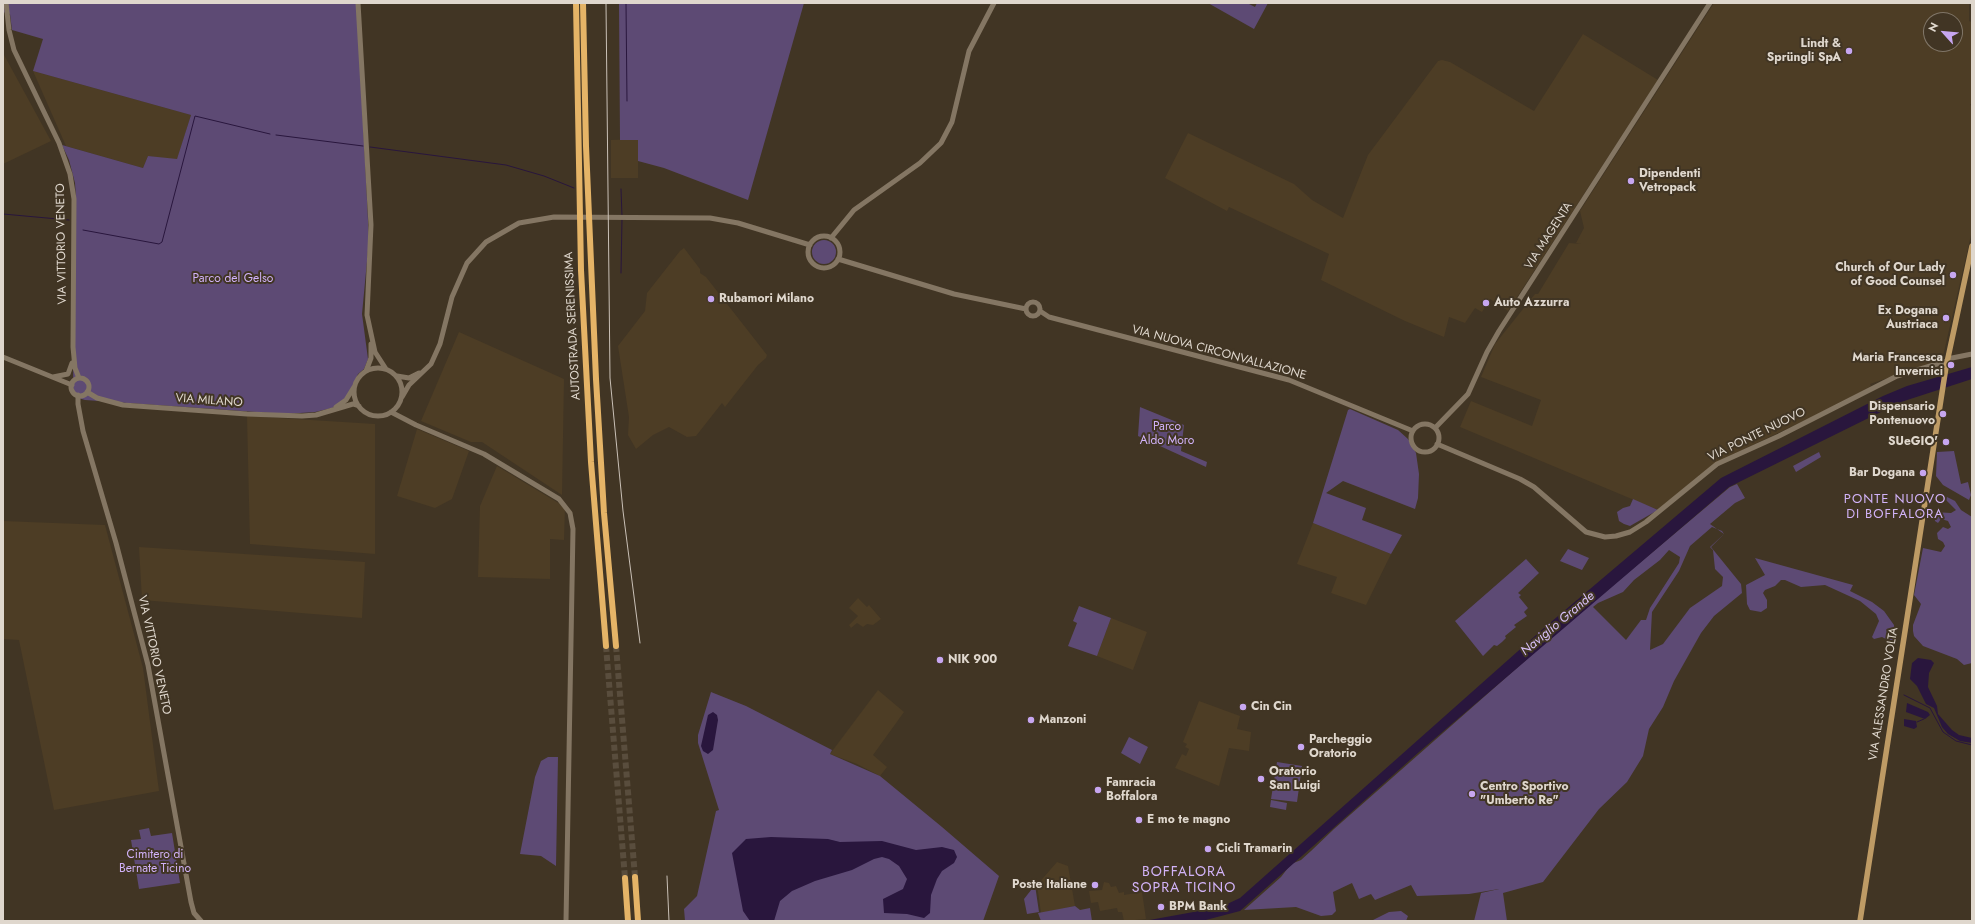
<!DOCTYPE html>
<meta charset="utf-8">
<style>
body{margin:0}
#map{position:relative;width:1975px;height:924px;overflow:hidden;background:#413524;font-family:Jost,sans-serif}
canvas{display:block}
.frame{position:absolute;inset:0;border:4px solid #dfd7cd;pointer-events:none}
.north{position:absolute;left:1923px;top:12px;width:40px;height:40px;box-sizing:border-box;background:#413524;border:1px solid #807668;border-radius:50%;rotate:297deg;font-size:11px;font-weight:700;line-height:16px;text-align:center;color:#dfd7cd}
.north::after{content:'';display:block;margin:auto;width:14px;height:18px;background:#c7a6f0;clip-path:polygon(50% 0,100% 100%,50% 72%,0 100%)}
</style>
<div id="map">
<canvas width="1975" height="924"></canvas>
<div class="frame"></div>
<div class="north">N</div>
</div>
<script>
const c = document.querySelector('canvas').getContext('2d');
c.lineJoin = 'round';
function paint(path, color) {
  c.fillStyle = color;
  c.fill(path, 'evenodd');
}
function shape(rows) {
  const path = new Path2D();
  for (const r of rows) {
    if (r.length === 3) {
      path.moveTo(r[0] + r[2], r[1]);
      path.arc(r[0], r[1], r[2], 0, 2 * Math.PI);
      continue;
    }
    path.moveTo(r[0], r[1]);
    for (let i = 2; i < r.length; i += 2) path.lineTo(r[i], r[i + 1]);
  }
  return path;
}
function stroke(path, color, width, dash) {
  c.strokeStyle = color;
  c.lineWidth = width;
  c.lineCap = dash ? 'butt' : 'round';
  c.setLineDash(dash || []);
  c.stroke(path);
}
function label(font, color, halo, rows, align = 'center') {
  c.font = font + ' Jost,sans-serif';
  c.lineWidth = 4;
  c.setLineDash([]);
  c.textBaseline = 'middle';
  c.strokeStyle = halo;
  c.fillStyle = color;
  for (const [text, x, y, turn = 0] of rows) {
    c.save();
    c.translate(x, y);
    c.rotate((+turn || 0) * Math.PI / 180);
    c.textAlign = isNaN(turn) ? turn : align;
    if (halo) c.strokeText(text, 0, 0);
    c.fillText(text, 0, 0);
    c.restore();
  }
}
paint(shape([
 [1714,3,1969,3,1969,21,1972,22,1972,104,1970,104,1972,108,1972,231,1943,356,1941,360,1870,384,1871,386,1845,401,1715,463,1658,510,1460,427,1471,401,1532,426,1541,400,1481,377,1495,344,1535,294,1538,294,1569,243,1581,244,1576,243,1584,228,1580,211],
 [1931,20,1955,20,1955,44,1931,44],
 [1583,34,1658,80,1508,311,1490,299,1482,312,1475,308,1465,323,1449,317,1444,337,1405,321,1321,280,1329,254,1229,207,1227,211,1165,178,1188,133,1294,184,1312,200,1343,218,1368,155,1438,61,1442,60,1450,62,1534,111],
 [3,53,51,141,3,164],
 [33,71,191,115,177,160,148,156,143,168,66,146],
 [638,139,638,178,611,178,611,140],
 [684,248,700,269,700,273,706,277,767,355,766,358,758,365,725,407,722,403,696,436,687,437,669,427,653,435,636,449,628,435,629,417,618,346,645,311,647,293,680,251],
 [459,332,564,379,562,495,482,442,471,442,421,421],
 [247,416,375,424,375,554,250,544],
 [417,429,469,451,452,499,435,508,397,496],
 [497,466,565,507,564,540,550,539,550,579,478,577,480,506],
 [3,521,105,525,143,668,159,791,54,810,19,640,3,639],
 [1313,523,1391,554,1366,605,1331,593,1337,577,1297,564],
 [139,547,365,562,362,618,142,600],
 [858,598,867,607,869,605,881,619,873,625,867,624,863,627,857,623,851,628,849,625,858,616,849,608],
 [1111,618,1147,632,1133,670,1097,656],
 [878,690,904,712,873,755,887,767,880,776,857,764,830,754],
 [1199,701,1240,716,1237,729,1251,732,1249,751,1229,748,1219,786,1175,768,1182,754,1186,756,1189,749,1185,747,1187,744,1183,742],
 [1057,862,1068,866,1075,906,1041,913,1037,885],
 [1104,882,1109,883,1111,887,1116,886,1119,893,1124,892,1124,895,1142,892,1146,919,1124,921,1122,912,1118,912,1117,908,1100,911,1098,902,1091,903,1089,891,1102,890]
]), '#4d3d25');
paint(shape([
 [3,3,357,3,369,240,362,314,368,359,364,369,358,374,351,390,343,401,332,408,315,412,285,414,85,400,75,397,73,387,76,197,75,183,69,160,62,145,143,168,148,156,177,159,191,115,33,71,43,39,12,30,10,14,3,12],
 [619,3,804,3,748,200,664,168,638,161,638,140,620,140],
 [1208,3,1247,3,1255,7,1257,3,1268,3,1254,29],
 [824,252,12],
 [1140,407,1184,425,1181,451,1207,462,1206,467,1138,436],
 [1350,409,1398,430,1408,439,1416,453,1419,474,1418,498,1415,509,1343,481,1326,493,1366,508,1362,520,1402,535,1391,554,1313,523,1348,410],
 [1954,451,1961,484,1968,482,1971,495,1969,500,1943,485,1936,476,1937,452],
 [1819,452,1821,457,1796,472,1793,466],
 [1737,484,1745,498,1735,503,1710,524,1724,534,1711,547,1741,584,1742,593,1714,616,1701,633,1674,681,1663,707,1649,729,1643,756,1627,782,1599,809,1543,882,1503,893,1507,921,1474,921,1481,893,1499,889,1469,894,1417,896,1411,885,1375,900,1371,894,1359,899,1352,883,1333,892,1336,911,1332,915,1321,916,1296,907,1244,910,1281,877,1291,864,1301,860,1311,851,1334,829,1560,630,1730,487],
 [1712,527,1722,531,1724,534,1710,547,1713,550,1715,569,1723,577,1722,586,1690,608,1663,644,1650,650,1652,612,1679,571,1690,546],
 [1669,550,1680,557,1679,563,1650,608,1646,620,1641,620,1626,640,1593,607,1598,603,1623,592,1634,580,1660,560],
 [1947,497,1955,501,1961,510,1972,517,1972,663,1964,665,1957,659,1923,646,1914,636,1913,631,1913,625,1921,604,1914,595,1923,548,1941,552,1945,546,1943,542,1938,539,1937,533,1943,527,1948,529,1951,527,1948,521,1941,519,1938,523,1935,521,1934,512,1951,513,1956,510,1945,499],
 [1633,499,1658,510,1630,526,1624,524,1619,521,1617,512,1623,508,1630,506],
 [1568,549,1589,558,1582,570,1560,561],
 [1755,558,1853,585,1850,591,1872,602,1884,611,1894,625,1895,639,1892,642,1882,637,1874,639,1872,637,1879,621,1876,614,1860,601,1825,585,1801,587,1785,580,1781,580,1775,586,1765,590,1763,593,1767,600,1767,608,1761,612,1750,610,1747,604,1746,585,1765,575],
 [1526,559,1539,573,1518,593,1521,595,1519,597,1528,608,1524,612,1527,616,1514,625,1516,627,1505,636,1506,638,1502,642,1497,646,1494,645,1483,656,1455,621],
 [1079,606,1111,618,1097,656,1068,646,1077,623,1073,621],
 [711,692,746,706,832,750,830,754,880,776,942,827,999,876,983,921,685,921,684,909,697,896,716,811,719,810,698,743,698,735],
 [1129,737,1148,747,1140,764,1121,753],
 [548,757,558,757,556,866,541,856,520,854,535,777,541,761],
 [1277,762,1302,766,1297,802,1271,799],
 [1271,800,1287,803,1286,810,1270,807],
 [149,828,151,836,172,833,180,883,139,889,131,840,141,839,139,830],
 [1035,885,1039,912,1027,914,1024,899],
 [1075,906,1080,910,1090,908,1092,921,1041,921,1038,913],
 [1401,911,1408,916,1406,921,1371,921,1389,912]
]), '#5d4a74');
paint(shape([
 [1972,367,1972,379,1901,402,1729,487,1419,752,1240,911,1202,921,1144,921,1210,909,1225,905,1240,898,1544,628,1721,478,1883,396,1907,386],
 [1918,658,1931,660,1934,663,1929,673,1928,687,1937,706,1938,714,1952,730,1959,735,1972,738,1972,743,1960,741,1948,734,1942,727,1934,708,1926,704,1917,686,1910,679,1912,663],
 [1907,703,1928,712,1930,715,1925,719,1906,712],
 [713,712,717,715,718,720,713,750,708,754,703,751,701,746,708,715],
 [1904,719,1916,721,1917,727,1914,729,1904,726],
 [771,837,828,839,840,842,882,841,916,850,942,847,954,850,957,857,954,863,942,871,937,879,931,895,930,913,924,918,907,914,884,913,883,899,903,889,907,879,899,866,889,859,882,857,874,859,852,870,815,881,792,891,780,901,774,921,750,921,743,911,732,853,746,839]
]), '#29163d');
stroke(shape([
 [626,3,627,101],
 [276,135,363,146],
 [370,147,506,165,544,176,574,188],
 [621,189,622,216],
 [3,214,69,220],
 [83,230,159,244,162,242,195,116,270,134],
 [621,273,622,219],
 [1904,695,1930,708,1943,732,1956,741,1972,745],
 [1917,722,1924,719]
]), '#29163d', 1);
stroke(shape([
 [606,646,625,878],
 [616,646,635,877]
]), '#594d3d', 6, [6, 3]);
stroke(shape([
 [6,3,9,30,14,50,59,143,70,174,74,199,73,347,75,368,79,378],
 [358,3,371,225,367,315,375,352,386,369],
 [824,252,16],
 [831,238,854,210,920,163,941,143,952,122,969,51,994,3],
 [838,259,954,294,1026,309],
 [1033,309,7],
 [1040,311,1049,317,1289,380,1413,431],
 [3,357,72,385],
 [378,392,24],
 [366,371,371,358,371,344],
 [397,376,409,378,419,373],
 [53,377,68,374,72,363],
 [80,387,9],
 [87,392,97,398,123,405,247,414,302,416,316,415,353,404,359,406],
 [78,395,78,404,83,431,116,543,148,665,191,902,194,913,201,921],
 [402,397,409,385,431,364,440,344,452,297,467,263,486,242,519,223,554,217,710,218,738,223,810,245],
 [336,407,346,400,354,387],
 [391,412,416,425,484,454,559,499,570,513,573,529,566,921],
 [1425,438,14],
 [1435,428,1468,394,1487,352,1499,331,1710,3],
 [1437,444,1520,479,1534,487,1586,532,1605,537,1616,536,1630,532,1646,522,1717,464,1779,436,1897,376,1947,361,1952,358,1972,354]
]), '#847663', 5);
stroke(shape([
 [1860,921,1946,367,1972,246]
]), '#be9b65', 5.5);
stroke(shape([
 [576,3,581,270,591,462,606,646],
 [583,3,586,146,596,379,604,513,616,646],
 [635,877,638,921],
 [625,878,628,921]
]), '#e5b467', 6);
stroke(shape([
 [606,3,610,378,623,511,640,643],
 [667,876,669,921]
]), '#cac1b7', 1);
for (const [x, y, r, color] of [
 [1849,51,4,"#c7a6f0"],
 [1631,181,4,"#c7a6f0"],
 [1953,275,4,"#c7a6f0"],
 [711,299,4,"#c7a6f0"],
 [1486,303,4,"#c7a6f0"],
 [1946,318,4,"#c7a6f0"],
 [1951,365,4,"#c7a6f0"],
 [1943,414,4,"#c7a6f0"],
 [1946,442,4,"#c7a6f0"],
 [1923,473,4,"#c7a6f0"],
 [940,660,4,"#c7a6f0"],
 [1243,707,4,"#c7a6f0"],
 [1031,720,4,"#c7a6f0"],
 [1301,747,4,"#c7a6f0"],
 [1261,779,4,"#c7a6f0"],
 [1098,790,4,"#c7a6f0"],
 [1472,794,4,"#c7a6f0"],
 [1139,820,4,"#c7a6f0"],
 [1208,849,4,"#c7a6f0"],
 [1095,885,4,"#c7a6f0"],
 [1161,907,4,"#c7a6f0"]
]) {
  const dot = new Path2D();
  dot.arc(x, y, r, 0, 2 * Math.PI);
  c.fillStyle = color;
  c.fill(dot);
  stroke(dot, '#413524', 1.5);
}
label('bold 12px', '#dfd7cd', '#413524', [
 ["Lindt &",1841,44,"right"],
 ["Sprüngli SpA",1841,58,"right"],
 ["Dipendenti",1639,174],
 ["Vetropack",1639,188],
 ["Church of Our Lady",1945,268,"right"],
 ["of Good Counsel",1945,282,"right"],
 ["Rubamori Milano",719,299],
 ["Auto Azzurra",1494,303],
 ["Ex Dogana",1938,311,"right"],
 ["Austriaca",1938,325,"right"],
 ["Maria Francesca",1943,358,"right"],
 ["Invernici",1943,372,"right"],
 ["Dispensario",1935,407,"right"],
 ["Pontenuovo",1935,421,"right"],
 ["SUeGIO'",1938,442,"right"],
 ["Bar Dogana",1915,473,"right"],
 ["NIK 900",948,660],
 ["Cin Cin",1251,707],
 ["Manzoni",1039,720],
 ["Parcheggio",1309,740],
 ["Oratorio",1309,754],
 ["Oratorio",1269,772],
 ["San Luigi",1269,786],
 ["Famracia",1106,783],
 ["Boffalora",1106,797],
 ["Centro Sportivo",1480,787],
 ["\"Umberto Re\"",1480,801],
 ["E mo te magno",1147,820],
 ["Cicli Tramarin",1216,849],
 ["Poste Italiane",1087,885,"right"],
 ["BPM Bank",1169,907]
], 'left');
label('12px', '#dfd7cd', '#413524', [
 ["VIA MAGENTA",1549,236,-57],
 ["VIA VITTORIO VENETO",62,244,-91],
 ["AUTOSTRADA SERENISSIMA",573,326,-93],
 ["VIA NUOVA CIRCONVALLAZIONE",1219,353,15],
 ["VIA MILANO",209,401,4],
 ["VIA PONTE NUOVO",1757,435,-26],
 ["VIA VITTORIO VENETO",154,655,78],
 ["VIA ALESSANDRO VOLTA",1884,694,-81]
]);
label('12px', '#d1b2f9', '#413524', [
 ["Parco del Gelso",233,279],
 ["Parco",1167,427],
 ["Aldo Moro",1167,441],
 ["Cimitero di",155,855],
 ["Bernate Ticino",155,869]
]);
c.letterSpacing = '1px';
label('13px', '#d2b3f8', '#413524', [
 ["PONTE NUOVO",1895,500],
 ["DI BOFFALORA",1895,515]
]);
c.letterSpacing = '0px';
label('italic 13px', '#d8c0f9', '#413524', [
 ["Naviglio Grande",1558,624,-40]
]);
c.letterSpacing = '1px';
label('14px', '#d2b3f8', '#413524', [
 ["BOFFALORA",1184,873],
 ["SOPRA TICINO",1184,889]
]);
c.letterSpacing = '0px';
</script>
